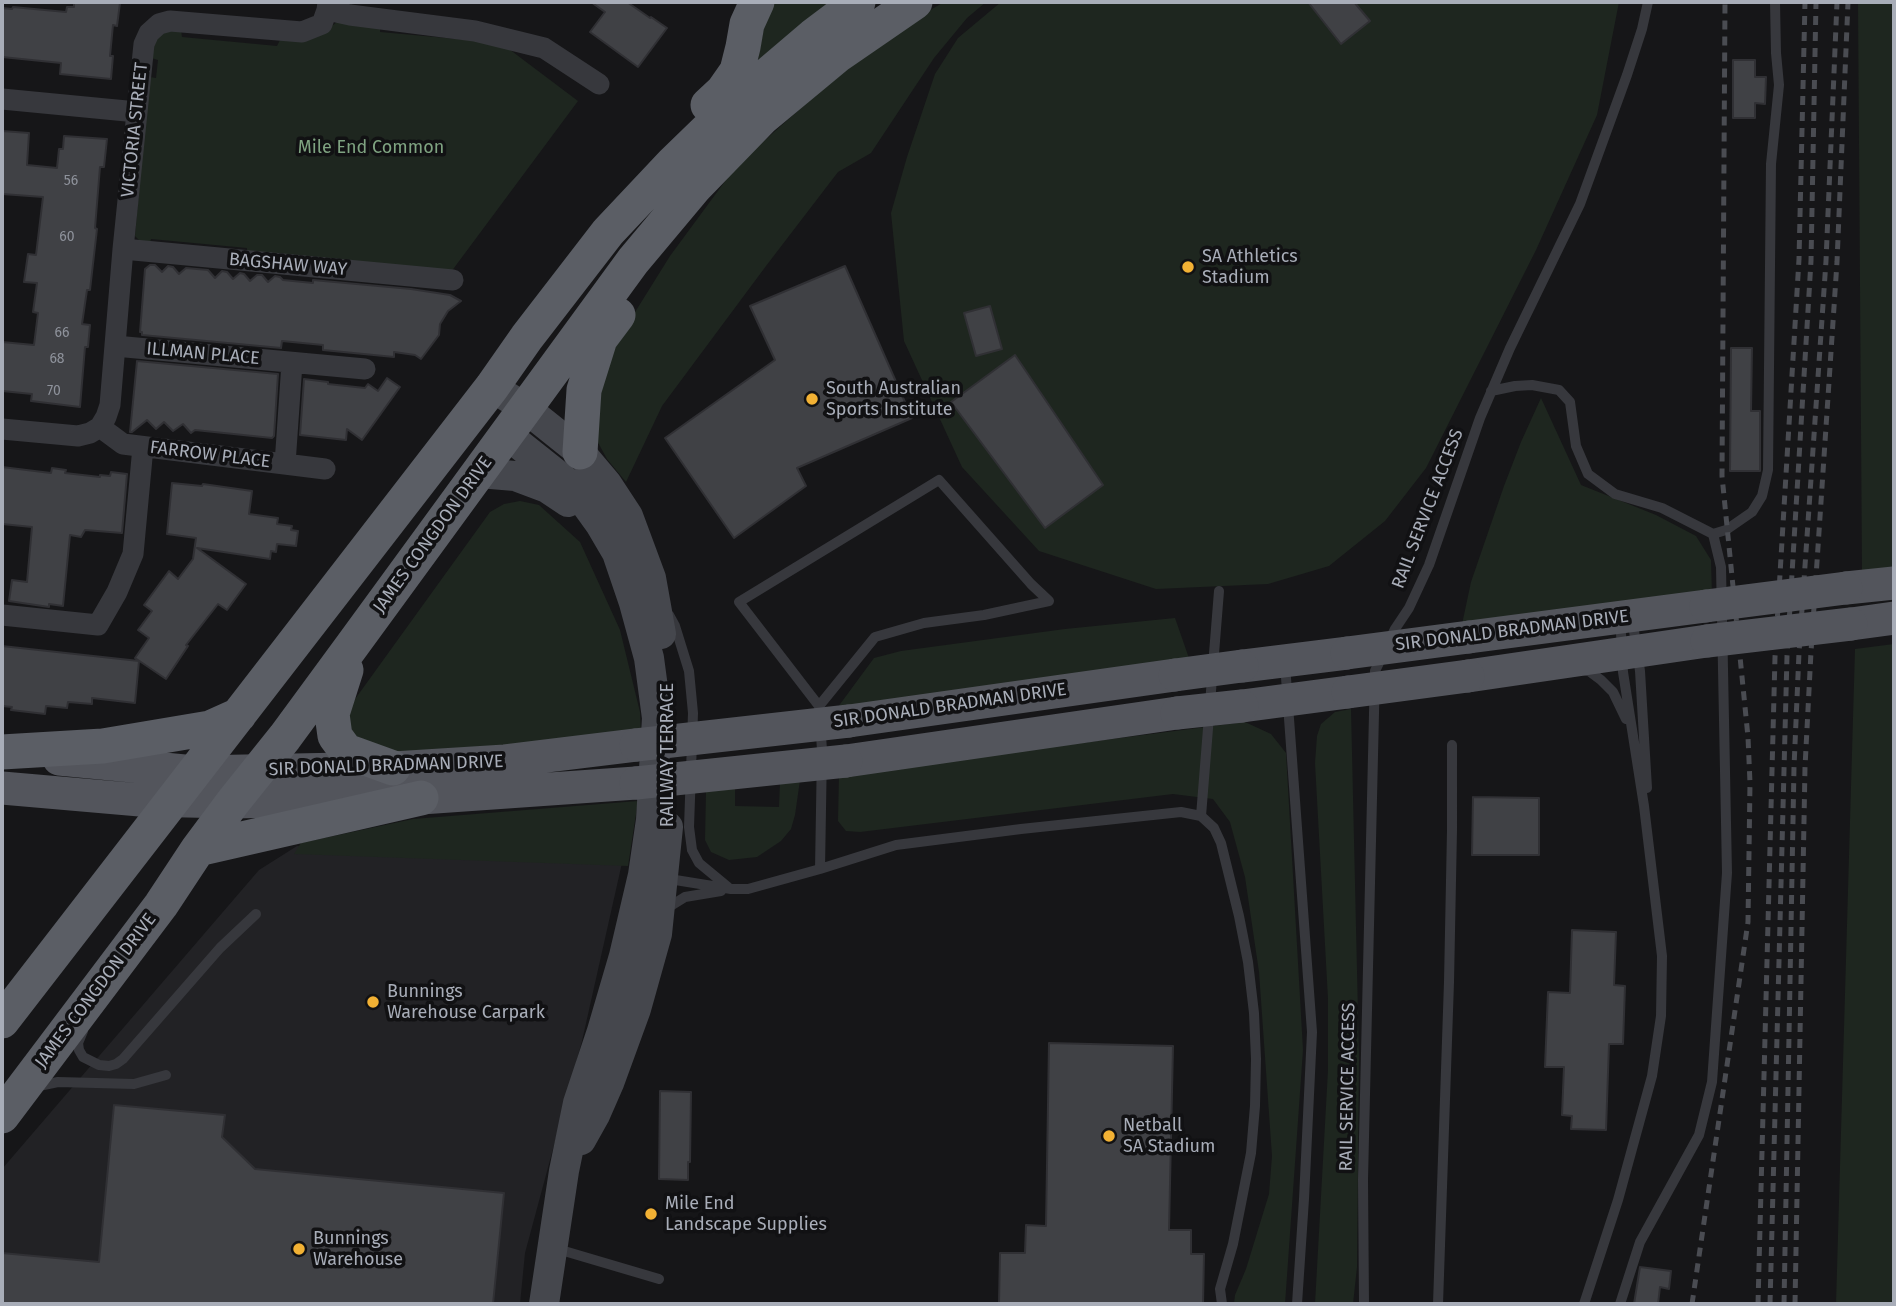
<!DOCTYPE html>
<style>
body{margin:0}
#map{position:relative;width:1896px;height:1306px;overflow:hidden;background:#161618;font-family:"Fira Sans",sans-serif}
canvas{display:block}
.frame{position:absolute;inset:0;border:4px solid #a8adb8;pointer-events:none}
</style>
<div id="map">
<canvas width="1896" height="1306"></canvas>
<div class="frame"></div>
</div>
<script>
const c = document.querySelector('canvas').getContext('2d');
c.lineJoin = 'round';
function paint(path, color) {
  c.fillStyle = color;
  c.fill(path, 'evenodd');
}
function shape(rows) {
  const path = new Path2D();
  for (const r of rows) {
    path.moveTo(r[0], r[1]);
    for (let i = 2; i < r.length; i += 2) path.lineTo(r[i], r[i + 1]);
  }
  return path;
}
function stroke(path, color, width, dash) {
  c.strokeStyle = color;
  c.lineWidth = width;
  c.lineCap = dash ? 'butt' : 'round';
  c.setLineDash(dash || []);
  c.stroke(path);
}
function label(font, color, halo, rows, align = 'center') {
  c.font = font + ' "Fira Sans",sans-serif';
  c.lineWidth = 7;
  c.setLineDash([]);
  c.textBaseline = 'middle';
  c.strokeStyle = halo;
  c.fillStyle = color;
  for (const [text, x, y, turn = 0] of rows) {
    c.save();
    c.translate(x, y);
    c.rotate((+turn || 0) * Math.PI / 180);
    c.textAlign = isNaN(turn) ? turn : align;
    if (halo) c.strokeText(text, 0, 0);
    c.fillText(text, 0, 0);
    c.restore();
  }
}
paint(shape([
 [297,846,624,854,582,1041,525,1253,520,1304,2,1304,2,1169,259,870]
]), '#222225');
paint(shape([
 [769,2,834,2,756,69],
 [944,2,986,2,967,18,934,58,871,153,838,172,766,266,662,406,626,482,607,459,595,437,600,373,612,349,670,256,737,165,819,92,903,26],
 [1001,2,1619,2,1597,115,1536,250,1426,468,1385,521,1329,566,1268,584,1156,589,1039,551,962,467,904,341,891,213,907,157,935,74,958,38],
 [1858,2,1894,2,1894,567,1862,571],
 [337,22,380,28,380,32,501,43,578,101,451,272,247,254,247,248,151,239,150,244,142,243,135,236,149,77,156,78,158,60,151,58,153,46,158,36,165,31,181,30,182,37,277,46,280,40,318,36],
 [1541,398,1581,485,1656,515,1696,536,1711,560,1712,597,1461,629,1471,582,1504,486,1521,442],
 [520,501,539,505,580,542,620,630,640,712,641,736,395,760,347,733,345,713,490,512,504,504],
 [1175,618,1190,661,835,711,874,658,901,651,1065,629],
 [1894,644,1894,1304,1836,1304,1855,649],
 [1351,709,1359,1058,1357,1267,1353,1304,1315,1304,1328,1070,1328,999,1315,763,1317,736,1321,724,1335,712],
 [1245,722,1271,734,1286,753,1303,1050,1285,1304,1234,1304,1235,1295,1246,1269,1269,1194,1272,1156,1259,972,1245,877,1230,822,1213,799,1173,794,860,832,846,831,838,821,839,774],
 [800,780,795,815,791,829,781,841,757,857,729,860,711,852,705,840,706,792,735,788,735,806,779,807,780,783],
 [638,801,628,866,294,854,301,843,413,819]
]), '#1e261f');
const building = shape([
 [74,2,120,3,117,26,113,25,110,56,113,56,111,79,60,74,61,63,2,57,2,8,12,9,13,7,66,12,67,7,74,7,74,2],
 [591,2,627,2,650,18,651,17,667,28,638,67,590,32,605,12,591,2],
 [1308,2,1354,2,1370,21,1341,44,1308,2],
 [1733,60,1755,60,1755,77,1766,77,1765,104,1755,103,1755,118,1733,118,1733,60],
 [2,131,29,133,27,165,57,168,59,149,63,149,64,136,107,139,104,167,100,167,95,228,97,229,90,290,87,290,82,324,90,325,88,347,85,347,80,407,31,401,32,394,2,391,2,342,34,345,38,313,33,312,37,283,24,282,28,254,36,255,43,197,2,194,2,131],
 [150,265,155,265,162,272,168,266,173,267,179,274,186,268,208,270,215,278,222,271,227,272,233,279,240,273,244,274,250,281,257,275,262,275,268,282,275,276,280,277,283,280,313,283,313,280,411,289,450,295,461,301,448,311,440,324,439,335,421,359,415,355,394,352,394,357,323,350,323,345,282,341,281,348,142,335,142,332,140,332,145,269,150,265],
 [845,266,912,418,797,468,806,486,734,538,665,438,775,360,750,306,845,266],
 [990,306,1002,349,976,356,964,313,990,306],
 [1731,348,1752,348,1751,411,1760,411,1760,471,1730,471,1731,348],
 [1015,355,1103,485,1045,528,951,402,1015,355],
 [137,361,278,374,274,436,272,438,195,430,191,433,183,424,173,431,164,422,156,429,147,420,132,432,130,432,137,361],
 [387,378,400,387,362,440,347,429,346,440,300,435,304,379,328,382,328,384,365,388,368,384,378,391,387,378],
 [2,467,51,473,52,468,66,470,65,473,100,477,100,475,110,476,111,472,127,474,122,533,85,530,81,537,70,535,63,606,49,604,49,607,9,601,12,580,27,582,32,527,2,524,2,467],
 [172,483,202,486,203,484,252,491,249,514,278,518,277,524,292,526,291,530,298,531,296,546,277,544,276,552,271,551,270,559,197,548,246,584,227,610,218,604,186,645,188,646,166,679,135,658,149,638,138,630,152,611,144,605,169,571,178,579,193,559,196,538,167,534,172,483],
 [2,646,139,661,135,703,92,698,92,704,68,702,67,708,46,706,45,714,11,710,12,707,2,706,2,646],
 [1473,797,1539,798,1539,855,1472,855,1473,797],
 [1572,930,1616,932,1614,985,1625,986,1623,1044,1609,1044,1606,1130,1571,1129,1572,1116,1562,1115,1564,1067,1545,1067,1548,992,1570,993,1572,930],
 [1049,1043,1173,1046,1169,1230,1191,1230,1191,1254,1204,1254,1203,1304,999,1304,1000,1253,1025,1253,1026,1225,1046,1226,1049,1043],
 [660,1091,691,1092,690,1162,688,1162,688,1180,659,1179,660,1091],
 [114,1105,225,1115,222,1137,255,1169,504,1193,493,1304,2,1304,2,1253,99,1262,114,1105],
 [1640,1267,1671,1271,1669,1289,1660,1287,1658,1304,1634,1304,1640,1267]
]);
paint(building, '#404145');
stroke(building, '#303034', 2);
stroke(shape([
 [1491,391,1515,386,1532,385,1559,390,1570,402,1576,446,1588,474,1615,494,1662,508,1713,534,1721,567,1727,873,1712,1082,1699,1135,1640,1242,1620,1304],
 [1713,534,1726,530,1752,512,1762,496,1768,470,1771,164,1779,85,1776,53,1775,2],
 [669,615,675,626,689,671,693,713,689,827,692,850,699,863,728,887],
 [1628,621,1634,631,1640,671,1647,788],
 [1285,664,1312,1032,1304,1199,1297,1304],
 [1583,670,1589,671,1601,680,1613,692,1626,719],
 [819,706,875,637,924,623,984,615,1049,601,1031,584,939,480,739,602,819,706,822,750,820,869],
 [1201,816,1219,591],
 [663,878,731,889,748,889,820,869,896,845,1021,829,1181,812,1201,816,1214,828,1221,843,1239,916,1248,962,1254,1013,1256,1059,1255,1106,1251,1153,1233,1244,1220,1289,1222,1304],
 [664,910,685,897,721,891],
 [83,1031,78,1043,79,1050,83,1057,99,1065,109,1066,116,1064,123,1059,220,948,256,914],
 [34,1087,58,1082,134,1084,166,1075],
 [554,1248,659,1279],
 [1364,1304,1363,1180,1375,671,1395,629,1409,608,1429,565,1480,418,1510,348,1580,204,1627,75,1642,29,1648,2],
 [1438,1304,1449,982,1452,830,1452,745],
 [1584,1304,1618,1200,1652,1076,1661,1016,1662,956,1644,806,1623,672,1621,633,1625,621]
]), '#37383d', 10);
stroke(shape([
 [327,10,350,15,475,31,544,48,599,84],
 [2,99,137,112],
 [123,249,453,280],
 [115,346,365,369],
 [100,427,123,444,325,469],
 [2,429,78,436,90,433,100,427,106,417,110,405,123,249,144,44,149,33,159,24,170,21,302,32,322,24,327,10,328,2],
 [285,464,292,363],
 [2,615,98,625,117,592,133,554,143,447]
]), '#37383d', 21);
stroke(shape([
 [492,387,525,408,580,452,607,484,628,516,651,578,661,634],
 [506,434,574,488,600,524,617,553,634,603,649,658,657,718,651,820,643,875,624,956,602,1031,578,1103,564,1171,544,1304],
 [479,473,515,476,547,488,568,502],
 [581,1140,595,1115,609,1083,636,1009,657,934,668,827]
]), '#45474d', 30);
stroke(shape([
 [1846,588,1894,583],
 [1851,624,1894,618],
 [1469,637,1706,606],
 [1242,666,1347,653],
 [1468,676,1707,641],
 [1242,706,1348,692],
 [849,721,1175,675],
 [59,759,195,772,393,768,505,761,636,745],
 [846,761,1177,713],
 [2,788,140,800,233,802,421,798,636,783]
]), '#53555c', 33);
stroke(shape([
 [708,105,723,91,737,71,743,47,747,24,757,2],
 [580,452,584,390,600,339,618,315],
 [346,670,332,714,335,736,346,751,393,768],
 [2,752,103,746,210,728,239,715],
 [198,849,421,798],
 [2,1021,492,387,527,337,608,232,673,163,739,99,813,36,858,2],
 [2,1116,161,905,198,849,233,802,285,737,354,643,633,261,695,187,762,118,838,55,915,2]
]), '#5b5e65', 35);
stroke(shape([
 [1692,1304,1748,922,1750,783,1748,737,1722,476,1725,2],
 [1758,1304,1775,657,1799,259,1805,2],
 [1770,1304,1787,656,1811,261,1816,2],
 [1784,1304,1794,767,1799,653,1826,261,1837,2],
 [1795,1304,1805,767,1811,652,1837,262,1848,2]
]), '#4a4c52', 5, [9, 7]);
stroke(shape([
 [1706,606,1846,588],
 [1707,641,1851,624],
 [1347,653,1469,637],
 [1175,675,1242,666],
 [1348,692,1468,676],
 [1177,713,1242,706],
 [636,745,849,721],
 [636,783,846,761]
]), '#53555c', 33);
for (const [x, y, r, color] of [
 [1188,267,7,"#f2b134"],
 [812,399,7,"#f2b134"],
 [373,1002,7,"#f2b134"],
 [1109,1136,7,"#f2b134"],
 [651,1214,7,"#f2b134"],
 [299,1249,7,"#f2b134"]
]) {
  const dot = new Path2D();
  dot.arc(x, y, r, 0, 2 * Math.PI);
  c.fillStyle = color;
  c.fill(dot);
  stroke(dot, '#111113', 2.5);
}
label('14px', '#8e929b', null, [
 ["56",71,181],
 ["60",67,237],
 ["66",62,333],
 ["68",57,359],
 ["70",54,391]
]);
label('18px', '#a8adb8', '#111113', [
 ["VICTORIA STREET",135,130,-84],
 ["BAGSHAW WAY",288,265,5],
 ["ILLMAN PLACE",203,354,5],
 ["FARROW PLACE",210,455,7],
 ["RAIL SERVICE ACCESS",1428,509,-69],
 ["JAMES CONGDON DRIVE",433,535,-54],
 ["SIR DONALD BRADMAN DRIVE",1512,631,-7],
 ["SIR DONALD BRADMAN DRIVE",950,706,-8],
 ["RAILWAY TERRACE",668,755,-90],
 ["SIR DONALD BRADMAN DRIVE",386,766,-2],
 ["JAMES CONGDON DRIVE",96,991,-53],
 ["RAIL SERVICE ACCESS",1348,1087,-89]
]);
label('18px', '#7fa381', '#111113', [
 ["Mile End Common",371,148]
]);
label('18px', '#a8adb8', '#111113', [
 ["SA Athletics",1202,257],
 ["Stadium",1202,278],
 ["South Australian",826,389],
 ["Sports Institute",826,410],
 ["Bunnings",387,992],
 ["Warehouse Carpark",387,1013],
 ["Netball",1123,1126],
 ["SA Stadium",1123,1147],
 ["Mile End",665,1204],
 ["Landscape Supplies",665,1225],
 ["Bunnings",313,1239],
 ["Warehouse",313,1260]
], 'left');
</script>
